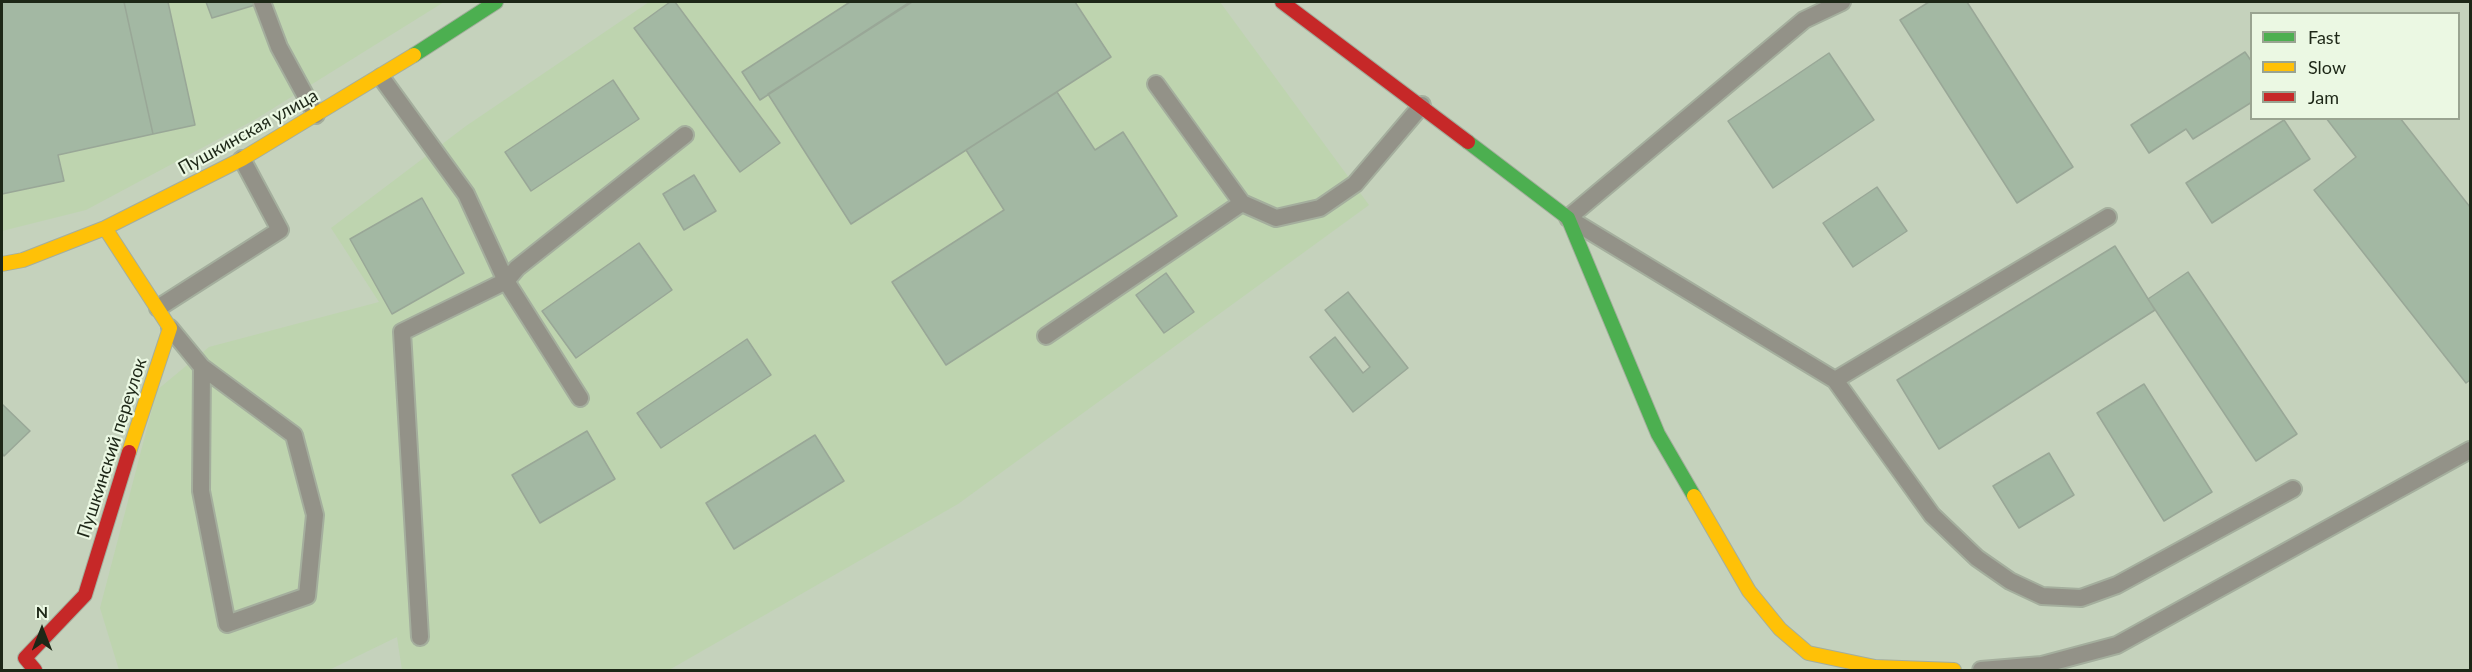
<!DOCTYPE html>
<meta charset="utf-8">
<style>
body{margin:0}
#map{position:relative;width:2472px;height:672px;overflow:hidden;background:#c5d2bc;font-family:Lato,sans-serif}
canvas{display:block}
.frame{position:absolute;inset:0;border:3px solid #1d2717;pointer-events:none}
.legend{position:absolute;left:2250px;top:12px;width:210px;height:108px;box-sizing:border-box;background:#ebf8e3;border:2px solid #99a491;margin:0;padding:8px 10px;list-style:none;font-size:18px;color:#1d2717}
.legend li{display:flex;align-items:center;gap:12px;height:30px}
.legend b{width:30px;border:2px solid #99a491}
.north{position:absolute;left:12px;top:600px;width:60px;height:60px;-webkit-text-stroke:4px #ebf8e3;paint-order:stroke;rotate:0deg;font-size:16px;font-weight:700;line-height:24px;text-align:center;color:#1d2717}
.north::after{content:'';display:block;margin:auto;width:21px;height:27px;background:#1d2717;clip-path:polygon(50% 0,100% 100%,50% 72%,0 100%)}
</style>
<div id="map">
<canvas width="2472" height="672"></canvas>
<div class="frame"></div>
<ul class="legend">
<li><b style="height:8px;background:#4caf50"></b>Fast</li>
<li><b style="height:8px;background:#ffc107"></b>Slow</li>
<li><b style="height:8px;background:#c62828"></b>Jam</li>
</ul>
<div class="north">N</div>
</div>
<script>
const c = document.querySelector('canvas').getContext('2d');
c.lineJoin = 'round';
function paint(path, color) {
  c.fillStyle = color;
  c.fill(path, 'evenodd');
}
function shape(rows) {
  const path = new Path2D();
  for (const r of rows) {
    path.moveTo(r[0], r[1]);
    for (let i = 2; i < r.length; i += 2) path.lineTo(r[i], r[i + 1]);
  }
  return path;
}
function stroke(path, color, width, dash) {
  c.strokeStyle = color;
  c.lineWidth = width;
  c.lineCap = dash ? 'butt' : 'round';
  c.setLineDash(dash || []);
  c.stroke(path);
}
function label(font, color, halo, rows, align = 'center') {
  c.font = font + ' Lato,sans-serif';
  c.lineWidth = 4.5;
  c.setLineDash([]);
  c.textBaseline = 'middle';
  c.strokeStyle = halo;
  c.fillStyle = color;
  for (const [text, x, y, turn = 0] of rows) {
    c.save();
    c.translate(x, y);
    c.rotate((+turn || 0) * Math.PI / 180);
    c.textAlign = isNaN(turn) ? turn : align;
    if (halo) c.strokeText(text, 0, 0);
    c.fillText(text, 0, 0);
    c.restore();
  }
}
paint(shape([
 [2,2,444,2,256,119,86,210,2,231],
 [649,2,1220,2,1369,205,958,504,669,670,402,670,397,637,329,670,119,670,100,608,157,390,209,347,379,302,331,228,466,126]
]), '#bed4af');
const building = shape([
 [2,2,124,2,153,134,58,155,64,181,2,194,2,2],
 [124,2,168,2,195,125,153,134,124,2],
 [206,2,265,2,212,18,206,2],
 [670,2,675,2,780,143,740,172,634,28,670,2],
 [850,2,910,2,760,100,742,72,850,2],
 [912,2,1075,2,1111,57,851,224,768,94,912,2],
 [1929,2,1967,2,2073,167,2017,203,1900,20,1929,2],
 [2245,52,2252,62,2252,102,2193,139,2186,129,2149,153,2131,125,2245,52],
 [1829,53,1874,120,1773,188,1728,121,1829,53],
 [613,80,639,119,531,191,505,152,613,80],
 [1057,92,1095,150,1123,132,1177,216,946,365,892,282,1004,210,966,150,1057,92],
 [2326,118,2400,118,2470,207,2470,380,2466,383,2314,190,2356,157,2326,118],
 [2284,120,2310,159,2212,223,2186,183,2284,120],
 [694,175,716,211,684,230,663,194,694,175],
 [1877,187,1907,231,1853,267,1823,223,1877,187],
 [422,198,464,273,392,314,350,239,422,198],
 [639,243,672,290,576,358,542,311,639,243],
 [2115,246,2155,310,1939,449,1897,380,2115,246],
 [2188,272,2297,434,2256,461,2148,299,2188,272],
 [1166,273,1194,312,1164,333,1136,295,1166,273],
 [1348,292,1408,368,1353,412,1310,357,1335,337,1363,373,1370,367,1325,310,1348,292],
 [747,339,771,375,661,448,637,413,747,339],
 [2144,384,2212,492,2164,521,2097,413,2144,384],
 [2,404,30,431,4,456,2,453,2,404],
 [587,431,615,479,540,523,512,475,587,431],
 [815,435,844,481,734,549,706,503,815,435],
 [2049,453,2074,495,2019,528,1993,486,2049,453]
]);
paint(building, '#a3b8a3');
stroke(building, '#99a797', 1.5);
const lane = shape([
 [262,2,279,47,316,115],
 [1842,2,1804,20,1568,218,1835,380,2108,217],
 [381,77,466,194,506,281,580,398],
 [1156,84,1242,203,1276,218,1320,208,1355,184,1422,105],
 [158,308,280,230,242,159],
 [170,328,202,367,294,435,315,515,307,596,227,624,201,491,202,367],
 [1046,336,1242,203],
 [1835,380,1932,515,1977,558,2010,581,2042,596,2081,598,2117,585,2293,489],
 [420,637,402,332,506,281,517,268,685,135],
 [1981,670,2042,665,2117,645,2470,450]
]);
const fast = shape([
 [414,55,496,2],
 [1468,142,1568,218,1658,434,1694,496]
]);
const slow = shape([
 [105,228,170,328,129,452],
 [2,264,23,260,105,228,242,159,414,55],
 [1694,496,1749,591,1780,629,1808,653,1875,667,1954,670]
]);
const jam = shape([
 [1282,2,1468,142],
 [35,670,25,658,85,595,129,452]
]);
stroke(lane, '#a4ae9d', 20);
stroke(fast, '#a4ae9d', 16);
stroke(slow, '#a4ae9d', 16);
stroke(jam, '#a4ae9d', 16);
stroke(lane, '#939288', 16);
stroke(fast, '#4caf50', 14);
stroke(slow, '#ffc107', 14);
stroke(jam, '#c62828', 14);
label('18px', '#1d2717', '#ebf8e3', [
 ["Пушкинская улица",248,132,-29],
 ["Пушкинский переулок",112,448,-72]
]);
</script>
